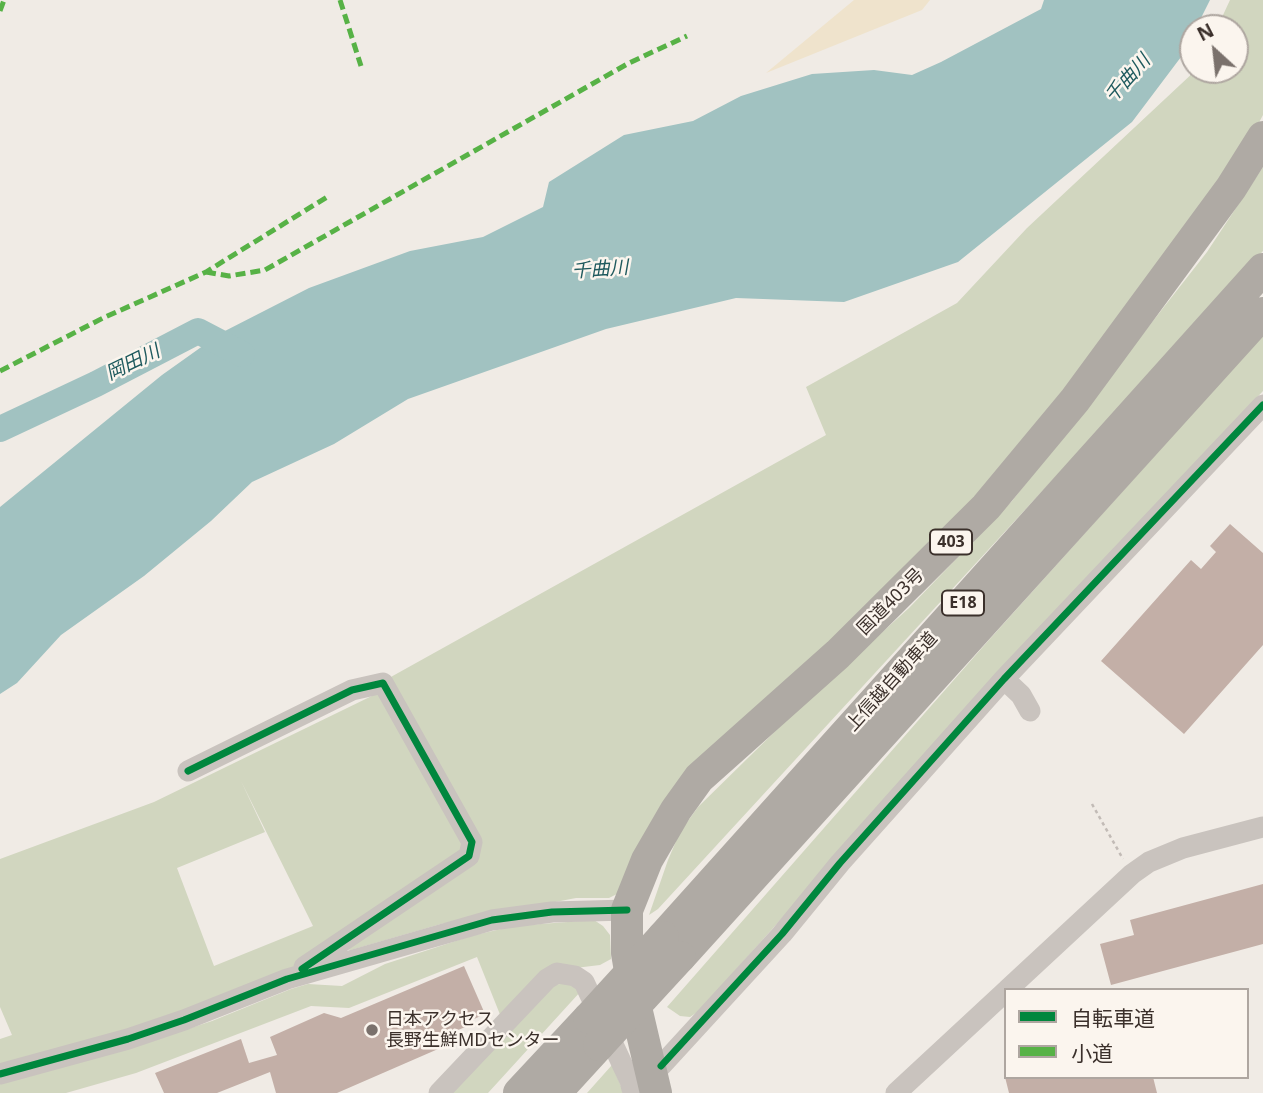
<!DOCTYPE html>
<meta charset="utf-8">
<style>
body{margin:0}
#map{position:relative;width:1263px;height:1093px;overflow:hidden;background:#f0ebe5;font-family:"Noto Sans","Noto Sans JP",sans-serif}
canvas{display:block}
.legend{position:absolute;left:1004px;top:988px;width:245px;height:91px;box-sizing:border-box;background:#fbf5ee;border:2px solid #aea6a0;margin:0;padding:9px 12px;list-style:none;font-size:21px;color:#3b302b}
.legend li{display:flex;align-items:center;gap:14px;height:35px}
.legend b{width:35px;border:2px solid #aea6a0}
.north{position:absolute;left:1179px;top:14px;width:70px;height:70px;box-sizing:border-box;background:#fbf5ee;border:2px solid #aea6a0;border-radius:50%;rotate:333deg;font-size:19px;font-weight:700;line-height:28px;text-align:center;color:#3b302b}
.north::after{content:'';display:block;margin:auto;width:24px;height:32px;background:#7a716c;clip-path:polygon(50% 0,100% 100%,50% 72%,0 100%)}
</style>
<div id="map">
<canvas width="1263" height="1093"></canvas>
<ul class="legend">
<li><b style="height:9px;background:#00873e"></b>自転車道</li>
<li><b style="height:9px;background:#57b246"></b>小道</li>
</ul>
<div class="north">N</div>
</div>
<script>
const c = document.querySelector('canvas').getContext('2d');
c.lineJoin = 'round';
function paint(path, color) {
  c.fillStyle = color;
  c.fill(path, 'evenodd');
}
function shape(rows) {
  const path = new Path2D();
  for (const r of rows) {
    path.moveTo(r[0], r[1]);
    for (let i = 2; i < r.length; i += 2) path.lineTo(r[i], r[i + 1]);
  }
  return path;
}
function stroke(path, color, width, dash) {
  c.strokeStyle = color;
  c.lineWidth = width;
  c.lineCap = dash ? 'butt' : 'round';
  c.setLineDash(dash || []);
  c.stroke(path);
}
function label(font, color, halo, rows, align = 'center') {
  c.font = font + ' "Noto Sans","Noto Sans JP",sans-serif';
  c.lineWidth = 5;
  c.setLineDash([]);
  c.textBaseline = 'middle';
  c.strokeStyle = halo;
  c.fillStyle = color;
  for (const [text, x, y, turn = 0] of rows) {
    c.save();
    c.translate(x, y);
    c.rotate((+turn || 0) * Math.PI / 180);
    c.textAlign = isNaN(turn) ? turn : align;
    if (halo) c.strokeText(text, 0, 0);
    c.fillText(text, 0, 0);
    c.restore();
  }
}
paint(shape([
 [1230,0,1263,0,1263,115,1256,128,1160,269,961,519,745,725,621,892,609,898,576,898,441,924,351,950,345,949,471,862,389,678,826,435,806,387,957,303,1027,228,1196,70,1235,70,1235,28,1217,28],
 [1263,167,1263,251,658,909,649,915,668,860,680,832,698,807,804,703,909,608,1012,501,1207,252],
 [1263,335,1263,391,1043,626,699,1011,690,1017,680,1016,667,1007,988,641],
 [380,692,462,837,462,851,292,972,192,1010,0,1067,0,1039,12,1035,0,1007,0,859,154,802],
 [241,781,313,926,214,966,177,868,265,832],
 [594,920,603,926,610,935,611,959,600,965,575,968,501,1017,477,957,349,1008,311,1006,136,1073,66,1093,0,1093,0,1081,148,1042,212,1021,291,989,308,984,342,986,385,964,471,936,514,926],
 [569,983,581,991,488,1093,445,1093,551,985],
 [612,1065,623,1091,622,1093,587,1093]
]), '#d1d6bf');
paint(shape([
 [854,0,930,0,922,10,766,73]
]), '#efe3cc');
paint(shape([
 [1044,0,1210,0,1196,28,1193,28,1193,35,1184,53,1132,122,958,262,844,302,736,298,606,329,408,399,334,444,252,482,211,521,144,576,61,635,17,683,0,694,0,507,162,375,221,333,309,288,410,251,483,237,543,207,549,182,624,135,693,121,741,96,812,74,874,70,912,75,941,62,1041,9]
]), '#a1c2c1');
stroke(shape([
 [0,429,96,384,198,331,242,354]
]), '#a1c2c1', 26);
paint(shape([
 [1230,524,1263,553,1263,645,1184,734,1101,661,1191,560,1201,569,1216,552,1210,546],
 [1263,884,1263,944,1111,985,1100,944,1134,935,1130,920],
 [464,966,485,1014,472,1020,475,1023,441,1037,445,1046,337,1093,276,1093,270,1072,217,1093,164,1093,155,1073,241,1039,249,1063,277,1055,270,1037,324,1013,341,1018],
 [1005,1077,1153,1077,1157,1093,1009,1093]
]), '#c3afa7');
stroke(shape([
 [1092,804,1123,859]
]), '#c2bbb6', 2.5, [3.5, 3.5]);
stroke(shape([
 [1004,679,1021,695,1030,711],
 [188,771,352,690,383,683,472,842,469,856,304,967],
 [1007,990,1132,874,1149,862,1183,848,1263,827],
 [661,1066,782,934,840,863,1004,679,1263,405],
 [0,1074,128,1039,184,1020,287,979,492,920,552,912,627,910],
 [439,1093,547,979,557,973,575,976,584,982,630,1081,633,1093],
 [896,1093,1006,991]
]), '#c9c3be', 21);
stroke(shape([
 [663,937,1263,269],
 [680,957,1263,313],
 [519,1093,589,1018],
 [555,1093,599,1045],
 [656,1093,637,1012,627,953,627,910,647,860,676,810,699,778,838,654,986,507,1075,400,1231,188,1263,137]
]), '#afaaa4', 32);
stroke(shape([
 [589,1018,663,937],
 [599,1045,680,957]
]), '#afaaa4', 32);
stroke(shape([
 [340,0,361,66],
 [0,11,4,0],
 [206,272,229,276,265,270,629,63,687,36],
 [0,371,103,318,206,272,327,197]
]), '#57b246', 5, [10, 5]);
stroke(shape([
 [188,771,352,690,383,683,472,842,469,856,302,969],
 [661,1066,782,934,840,863,1004,679,1263,405],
 [0,1074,128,1039,184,1020,287,979,492,920,552,912,627,910]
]), '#00873e', 7);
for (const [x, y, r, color] of [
 [372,1030,7,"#7a716c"]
]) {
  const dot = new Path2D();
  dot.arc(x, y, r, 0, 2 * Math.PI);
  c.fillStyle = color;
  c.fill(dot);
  stroke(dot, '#fbf5ee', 2.5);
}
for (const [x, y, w] of [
 [951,542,42],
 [963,603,42]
]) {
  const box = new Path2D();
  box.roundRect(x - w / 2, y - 12.5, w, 25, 5);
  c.fillStyle = '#fbf5ee';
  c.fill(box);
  stroke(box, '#3b302b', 2);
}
label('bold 16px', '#3b302b', null, [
 ["403",951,542],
 ["E18",963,603]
]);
label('18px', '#3b302b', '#fbf5ee', [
 ["国道403号",891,602,-45],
 ["上信越自動車道",892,682,-48]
]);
label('18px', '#3b302b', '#fbf5ee', [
 ["日本アクセス",386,1020],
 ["長野生鮮MDセンター",386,1041]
], 'left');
label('italic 19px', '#1f5a5e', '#fbf5ee', [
 ["千曲川",1128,79,-48],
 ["千曲川",600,270,-4],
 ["岡田川",133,363,-26]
]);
</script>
